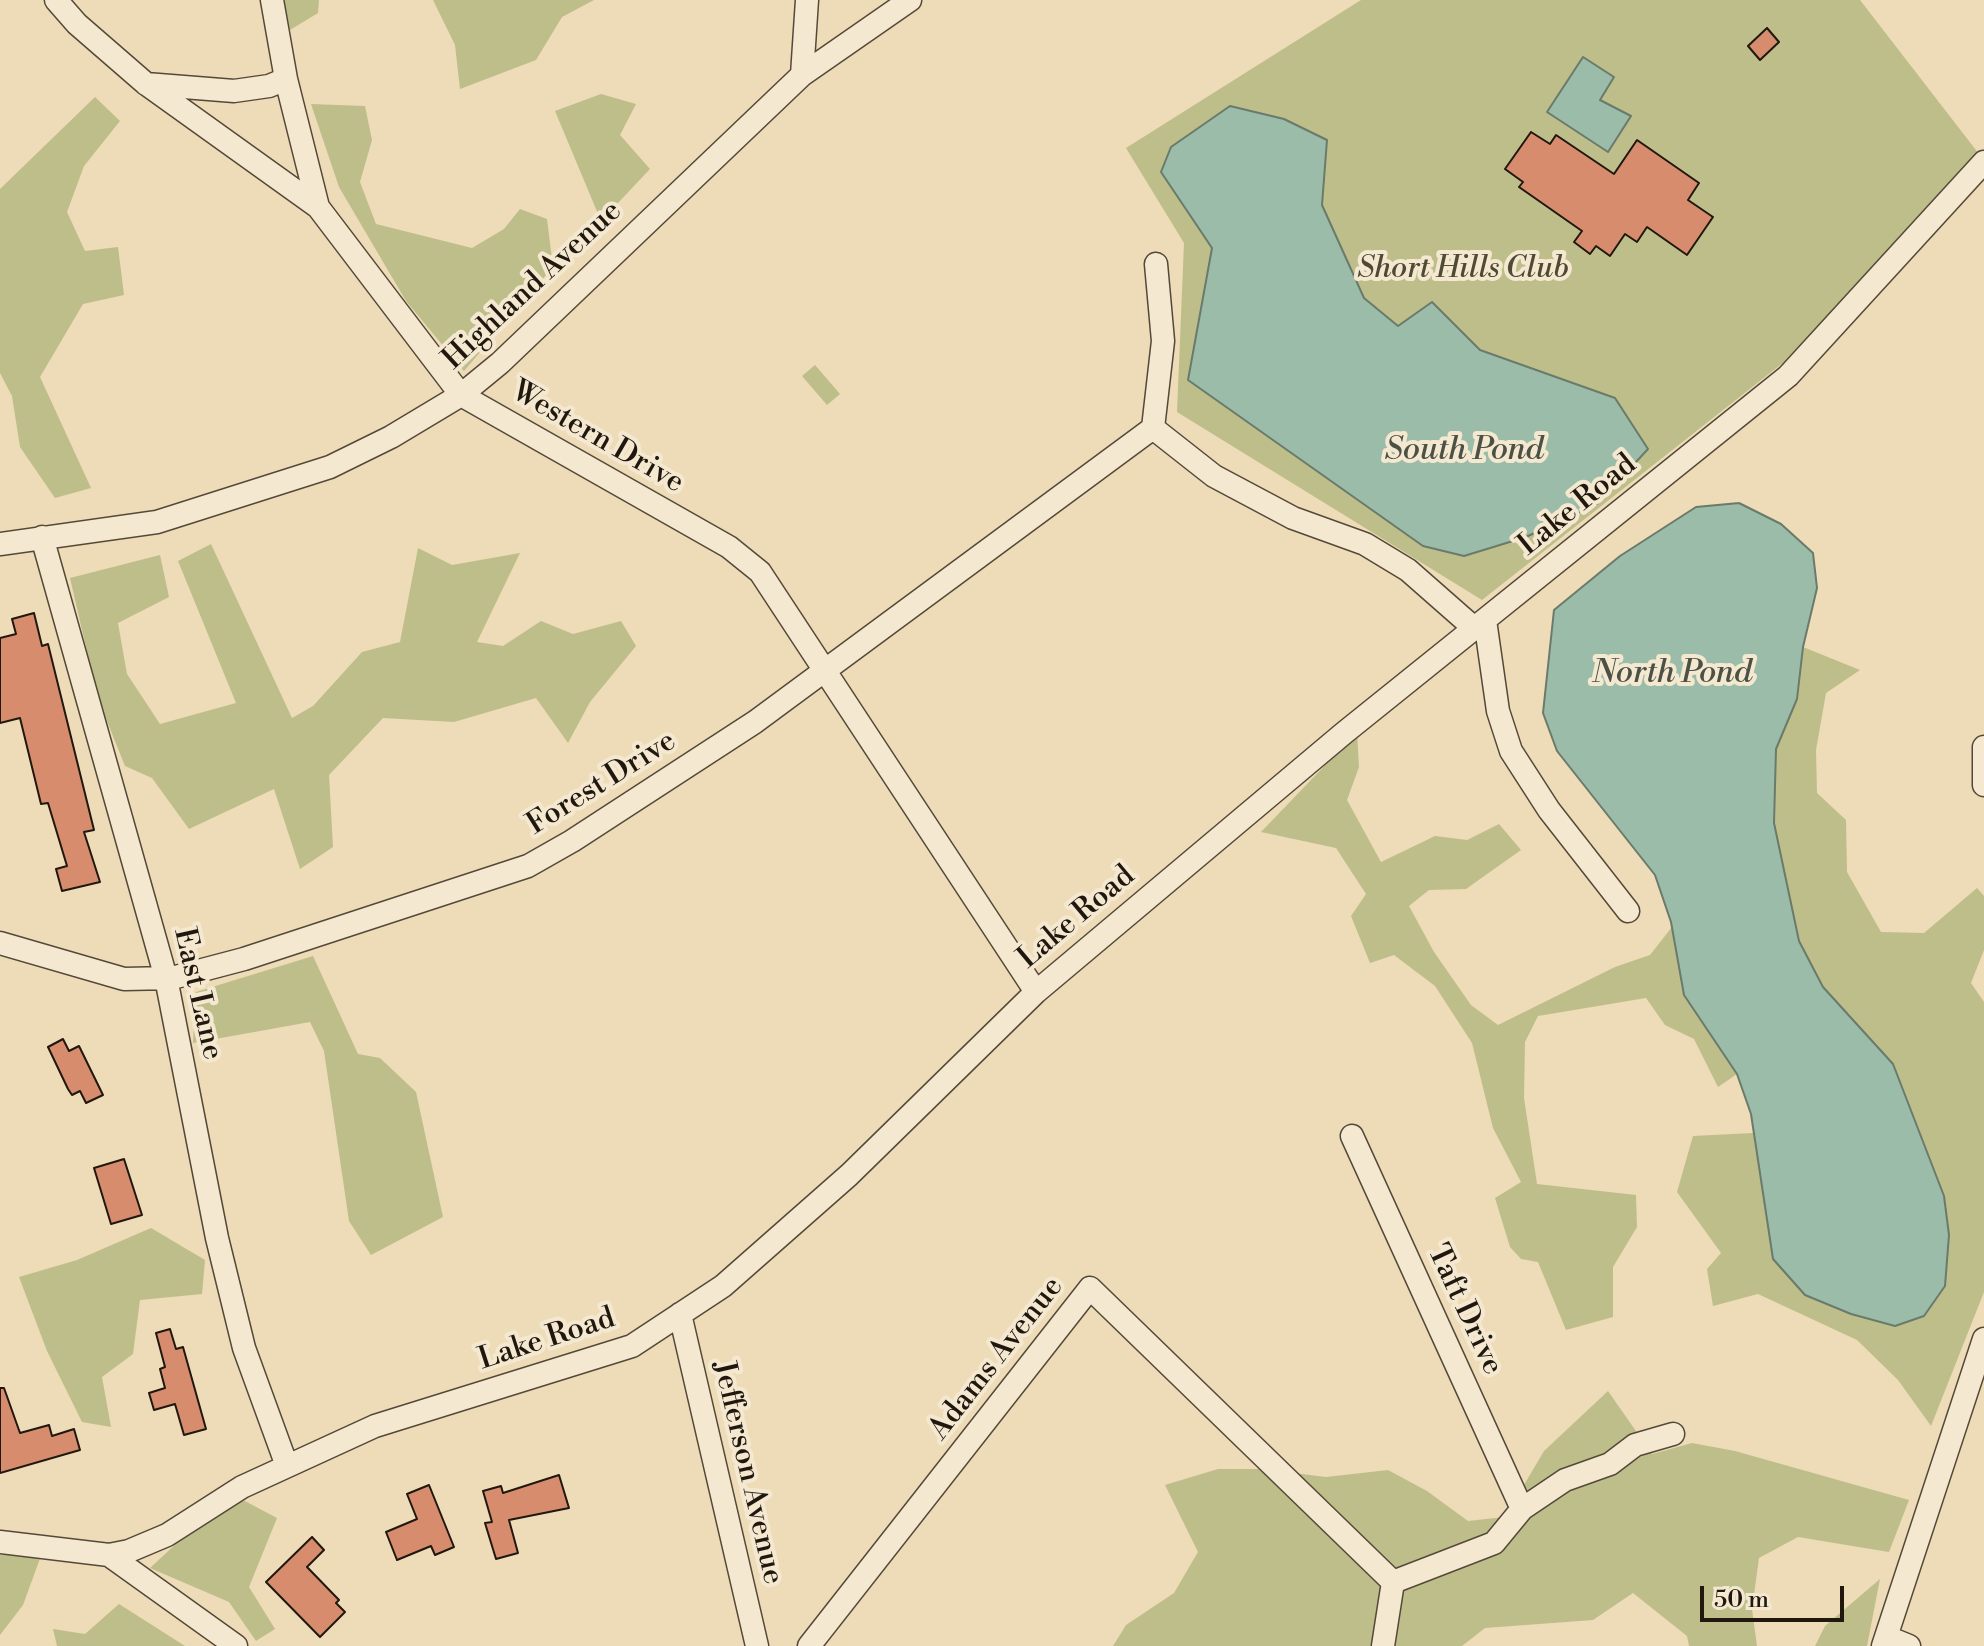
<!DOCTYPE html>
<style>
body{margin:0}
#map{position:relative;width:1984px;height:1646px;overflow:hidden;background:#eedbb7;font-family:"Libre Bodoni",serif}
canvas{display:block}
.scale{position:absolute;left:1700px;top:1586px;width:144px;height:36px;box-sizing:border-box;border:4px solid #20180f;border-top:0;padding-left:10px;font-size:24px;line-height:28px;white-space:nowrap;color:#20180f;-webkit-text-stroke:6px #f4e8d0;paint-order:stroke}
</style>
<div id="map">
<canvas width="1984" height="1646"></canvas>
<div class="scale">50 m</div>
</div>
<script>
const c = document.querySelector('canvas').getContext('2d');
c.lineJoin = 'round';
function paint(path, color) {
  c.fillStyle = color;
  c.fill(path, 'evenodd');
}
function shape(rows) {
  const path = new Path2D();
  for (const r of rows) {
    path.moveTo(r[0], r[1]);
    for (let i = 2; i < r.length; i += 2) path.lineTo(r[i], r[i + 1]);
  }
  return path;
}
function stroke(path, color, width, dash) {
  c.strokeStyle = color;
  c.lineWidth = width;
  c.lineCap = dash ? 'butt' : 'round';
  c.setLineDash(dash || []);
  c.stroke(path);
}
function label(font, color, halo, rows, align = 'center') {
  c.font = font + ' "Libre Bodoni",serif';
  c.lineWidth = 8;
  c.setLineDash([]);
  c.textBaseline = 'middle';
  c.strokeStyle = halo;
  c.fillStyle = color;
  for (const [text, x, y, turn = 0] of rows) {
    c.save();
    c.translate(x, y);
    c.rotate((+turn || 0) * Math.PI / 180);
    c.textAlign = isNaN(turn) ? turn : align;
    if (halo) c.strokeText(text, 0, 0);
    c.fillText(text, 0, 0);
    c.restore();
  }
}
paint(shape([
 [284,0,319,0,318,13,290,30],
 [433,0,594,0,562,17,536,60,460,89,455,45],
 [1361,0,1860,0,1979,154,1784,362,1482,600,1177,412,1184,243,1126,148],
 [601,94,636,104,620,135,650,169,601,221,555,111],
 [95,97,120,121,84,166,67,212,85,251,118,247,124,295,83,304,40,377,91,488,55,498,20,447,12,396,0,373,0,189],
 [311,104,365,106,372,140,360,182,376,224,472,248,504,229,520,209,547,219,553,267,464,371,406,301,339,187],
 [815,365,840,394,827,405,802,376],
 [211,544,292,718,313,706,362,652,400,642,418,548,452,565,520,553,477,642,503,646,541,621,573,634,621,621,636,646,590,702,568,743,536,698,454,722,383,718,329,775,333,847,300,869,274,789,189,829,152,778,125,766,98,699,70,578,160,555,169,597,118,623,127,674,160,724,236,703,178,561],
 [1803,647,1860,670,1826,693,1816,750,1817,793,1846,820,1847,872,1881,932,1924,933,1977,888,1984,896,1984,950,1971,983,1984,1002,1984,1292,1931,1426,1898,1380,1857,1340,1758,1294,1713,1306,1707,1269,1721,1253,1677,1192,1693,1136,1753,1133,1773,1259,1949,1235,1944,1196,1893,1064,1823,987,1799,941,1774,823,1776,749,1797,699],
 [1357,732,1359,767,1347,800,1381,862,1435,836,1467,840,1499,824,1521,850,1466,889,1429,890,1409,906,1434,952,1471,1005,1498,1025,1615,967,1650,955,1672,927,1684,995,1737,1074,1718,1087,1694,1039,1665,1025,1646,998,1538,1016,1525,1042,1524,1098,1537,1184,1636,1195,1637,1227,1613,1267,1613,1317,1566,1330,1538,1262,1521,1259,1510,1247,1495,1198,1521,1182,1493,1128,1472,1043,1435,986,1394,955,1370,963,1351,916,1366,894,1336,848,1261,832],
 [313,956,358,1054,380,1058,416,1092,443,1217,371,1255,349,1221,324,1051,310,1022,193,1043,196,992],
 [151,1228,205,1260,202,1294,140,1300,133,1354,102,1377,111,1427,82,1422,47,1351,19,1277,77,1260],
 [1608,1391,1652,1454,1692,1443,1735,1451,1909,1500,1889,1552,1798,1537,1759,1558,1752,1609,1757,1646,1689,1646,1687,1636,1633,1593,1593,1620,1485,1628,1462,1646,1113,1646,1126,1625,1174,1593,1198,1552,1165,1485,1218,1469,1261,1469,1326,1477,1388,1470,1427,1491,1468,1521,1505,1517,1544,1451],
 [241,1499,277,1518,249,1587,275,1629,256,1641,229,1602,150,1568,178,1542],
 [42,1553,23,1605,0,1635,0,1555],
 [1880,1579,1867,1646,1815,1646,1825,1626],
 [119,1604,185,1646,57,1646,53,1629,85,1634]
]), '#bebe8a');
const water = shape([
 [1583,57,1614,77,1600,100,1631,116,1608,152,1547,112,1583,57],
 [1230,106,1284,119,1327,140,1322,205,1364,298,1398,326,1432,302,1480,350,1615,398,1648,449,1598,503,1526,537,1464,556,1423,546,1188,380,1212,248,1161,172,1171,147,1230,106],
 [1739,503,1781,524,1813,553,1817,588,1803,647,1797,699,1776,749,1774,823,1799,941,1823,987,1893,1064,1944,1196,1949,1235,1945,1286,1924,1316,1895,1326,1851,1314,1805,1295,1773,1259,1751,1114,1737,1074,1684,995,1671,922,1655,875,1557,751,1543,713,1554,610,1620,556,1696,507,1739,503]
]);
paint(water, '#9bbca9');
stroke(water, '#6a7a6b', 2);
const building = shape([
 [1767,28,1779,42,1760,60,1748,46,1767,28],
 [1531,132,1550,144,1556,135,1614,174,1637,140,1699,183,1688,200,1713,217,1687,255,1647,227,1637,242,1625,234,1610,256,1596,246,1590,254,1574,242,1582,231,1519,187,1523,182,1505,169,1531,132],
 [34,613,42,646,48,644,94,830,84,832,100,882,62,891,56,869,67,866,48,803,41,804,20,718,0,723,0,638,16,634,12,619,34,613],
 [63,1039,69,1051,79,1046,103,1095,86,1103,80,1091,72,1095,68,1089,48,1047,63,1039],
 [124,1159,142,1215,111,1224,94,1168,124,1159],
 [170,1329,176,1349,183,1347,206,1429,184,1435,175,1404,154,1410,149,1393,165,1388,160,1369,165,1367,156,1333,170,1329],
 [0,1388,4,1388,20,1433,49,1425,52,1436,74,1429,80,1450,0,1473,0,1388],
 [559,1475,569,1508,509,1520,518,1553,496,1559,485,1523,492,1522,483,1491,501,1486,503,1493,559,1475],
 [429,1485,454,1547,435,1555,431,1546,397,1560,386,1532,417,1519,407,1494,429,1485],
 [312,1537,324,1550,307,1567,339,1600,336,1603,345,1612,320,1637,266,1582,312,1537]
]);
paint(building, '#d68c6d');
stroke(building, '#20180f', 2);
const minor = shape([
 [56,0,77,24,145,83,318,207,461,395,729,547,760,572,1036,992],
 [272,0,286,79,318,207],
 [802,75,807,0],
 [146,84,234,91,269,86,286,79],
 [1156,264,1163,341,1153,428,1214,476,1293,518,1365,544,1408,570,1474,628],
 [42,537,166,978,217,1238,244,1348,287,1466],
 [0,544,157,522,330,467,391,437,461,395,500,363,802,75,910,0],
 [1485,620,1498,711,1511,751,1549,810,1628,911],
 [1984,747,1984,785],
 [0,943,124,979,172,978,244,959,528,866,572,841,755,722,1153,428],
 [1352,1136,1522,1509],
 [680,1314,757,1646],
 [0,1542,109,1555,236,1646],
 [109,1555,129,1551,167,1535,242,1487,375,1426,632,1346,723,1286,849,1175,1036,992,1344,733,1788,376,1984,162],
 [1393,1582,1494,1543,1522,1509,1565,1480,1610,1464,1635,1445,1673,1434],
 [1887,1637,1909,1646],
 [809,1646,1090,1288,1393,1582],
 [1383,1646,1393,1582],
 [1883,1646,1984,1339]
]);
stroke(minor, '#544939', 25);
stroke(minor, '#f4e8d0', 22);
label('italic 30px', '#4f4a34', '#f4e8d0', [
 ["Short Hills Club",1463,270]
]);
label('30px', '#20180f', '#f4e8d0', [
 ["Highland Avenue",533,286,-43],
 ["Western Drive",597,438,30],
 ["Lake Road",1578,506,-39],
 ["Forest Drive",602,784,-32],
 ["Lake Road",1077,918,-40],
 ["East Lane",197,994,77],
 ["Taft Drive",1464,1310,65],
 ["Lake Road",547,1340,-18],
 ["Adams Avenue",997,1359,-52],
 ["Jefferson Avenue",747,1473,77]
]);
label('italic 32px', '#4b5145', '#f4e8d0', [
 ["South Pond",1464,451],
 ["North Pond",1672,674]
]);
</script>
